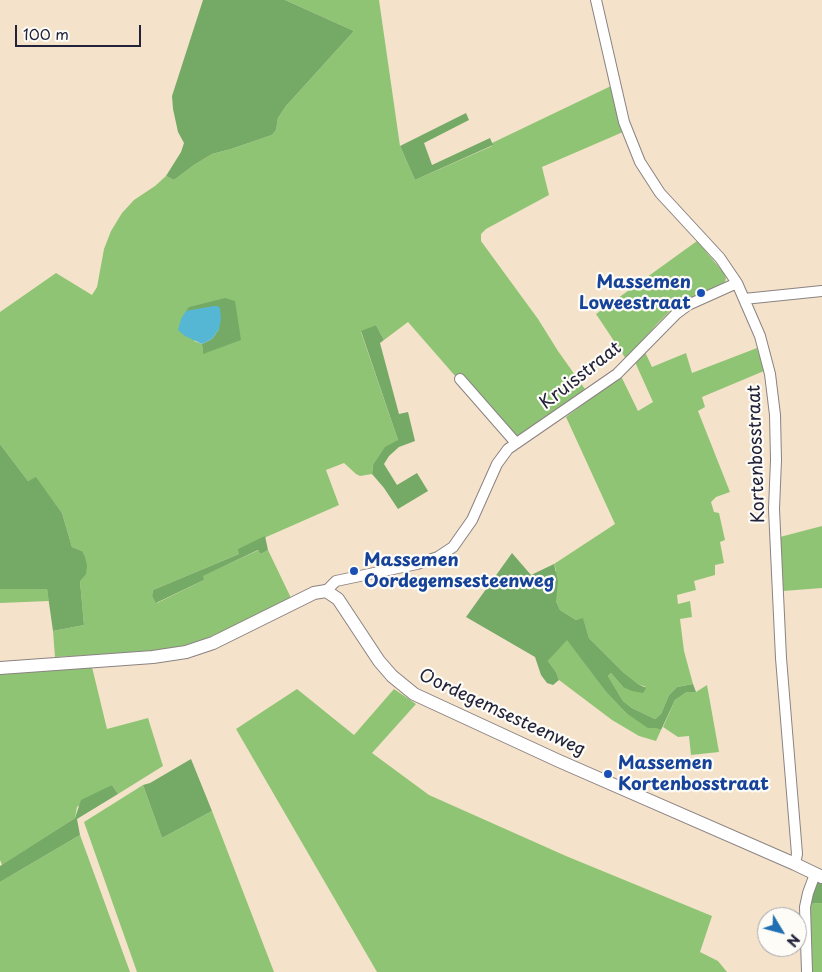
<!DOCTYPE html>
<style>
body{margin:0}
#map{position:relative;width:822px;height:972px;overflow:hidden;background:#f4e3ca;font-family:"Playpen Sans",sans-serif}
canvas{display:block}
.north{position:absolute;left:757px;top:907px;width:50px;height:50px;box-sizing:border-box;background:#fdfcf7;border:1px solid #a5a5ac;border-radius:50%;rotate:127deg;font-size:14px;font-weight:700;line-height:20px;text-align:center;color:#22223b}
.north::after{content:'';display:block;margin:auto;width:18px;height:22px;background:#1f6fb2;clip-path:polygon(50% 0,100% 100%,50% 72%,0 100%)}
.scale{position:absolute;left:15px;top:25px;width:126px;height:22px;box-sizing:border-box;border:2px solid #22223b;border-top:0;padding-left:6px;font-size:15px;line-height:18px;white-space:nowrap;color:#22223b;-webkit-text-stroke:4px #fdfcf7;paint-order:stroke}
</style>
<div id="map">
<canvas width="822" height="972"></canvas>
<div class="north">N</div>
<div class="scale">100 m</div>
</div>
<script>
const c = document.querySelector('canvas').getContext('2d');
c.lineJoin = 'round';
function paint(path, color) {
  c.fillStyle = color;
  c.fill(path, 'evenodd');
}
function shape(rows) {
  const path = new Path2D();
  for (const r of rows) {
    path.moveTo(r[0], r[1]);
    for (let i = 2; i < r.length; i += 2) path.lineTo(r[i], r[i + 1]);
  }
  return path;
}
function stroke(path, color, width, dash) {
  c.strokeStyle = color;
  c.lineWidth = width;
  c.lineCap = dash ? 'butt' : 'round';
  c.setLineDash(dash || []);
  c.stroke(path);
}
function label(font, color, halo, rows, align = 'center') {
  c.font = font + ' "Playpen Sans",sans-serif';
  c.lineWidth = 4.5;
  c.setLineDash([]);
  c.textBaseline = 'middle';
  c.strokeStyle = halo;
  c.fillStyle = color;
  for (const [text, x, y, turn = 0] of rows) {
    c.save();
    c.translate(x, y);
    c.rotate((+turn || 0) * Math.PI / 180);
    c.textAlign = isNaN(turn) ? turn : align;
    if (halo) c.strokeText(text, 0, 0);
    c.fillText(text, 0, 0);
    c.restore();
  }
}
paint(shape([
 [285,0,379,0,400,146,415,180,492,146,492,143,611,86,623,132,542,167,549,195,486,229,481,234,481,241,538,319,558,351,587,392,523,433,517,436,513,436,459,373,456,377,408,322,384,340,376,325,361,332,398,440,373,465,372,474,360,476,356,474,344,463,326,470,339,505,239,549,239,554,153,590,152,596,157,603,204,580,202,576,259,550,261,554,268,550,291,598,239,624,207,638,180,647,153,652,55,657,53,631,84,625,80,581,82,551,72,547,62,513,36,478,28,481,0,444,0,312,56,273,92,295,97,287,104,249,111,231,122,213,134,200,155,186,166,176,174,180,194,165,212,154,231,149,272,135,276,130,278,118,286,106,354,31],
 [234,301,235,311,203,353,202,344,194,341],
 [697,241,724,273,726,278,725,282,674,307,657,324,626,359,596,314],
 [757,348,764,371,702,397,705,407,698,411,730,492,716,497,711,502,714,512,719,513,725,540,720,542,724,563,715,565,715,575,694,581,696,590,677,595,678,604,690,601,692,617,680,619,684,651,693,684,677,687,669,695,661,714,655,719,632,708,623,701,608,676,611,673,623,687,646,687,638,684,623,672,589,638,583,619,576,620,560,610,556,601,556,570,554,564,615,524,566,417,621,376,638,411,653,402,635,362,645,352,652,367,686,353,692,373],
 [822,526,822,588,783,591,780,537],
 [0,589,47,589,49,601,0,603],
 [567,639,606,692,626,713,661,730,656,741,639,736,612,720,559,680,556,672,548,661],
 [92,667,107,729,148,718,163,766,118,794,112,785,77,807,75,818,2,865,0,860,0,673],
 [707,685,719,752,691,755,689,736,678,737,663,727,675,700,687,692,696,692],
 [297,689,354,735,394,689,416,704,372,753,429,795,566,856,712,916,700,952,718,961,727,972,377,972,236,729],
 [143,785,162,838,212,811,274,972,137,972,84,822],
 [80,835,130,972,0,972,0,882],
 [822,903,822,972,809,972,809,904]
]), '#90c475');
paint(shape([
 [203,0,285,0,354,31,286,106,278,118,276,130,272,135,231,149,212,154,194,165,174,180,166,176,181,152,184,143,178,132,173,109,172,96],
 [466,113,469,120,424,143,432,165,490,138,493,145,415,180,400,146],
 [225,298,235,301,241,340,203,354,202,344,212,339,219,329,217,306,186,311,189,307],
 [376,325,384,340,380,343,399,414,408,412,415,441,399,447,389,456,384,464,397,485,417,473,428,491,398,509,384,488,372,474,373,465,385,447,398,440,361,331],
 [0,444,28,481,36,477,62,513,72,547,82,551,85,557,87,566,86,574,80,581,84,625,53,631,47,589,0,589],
 [265,536,268,550,261,554,258,550,203,576,204,580,156,603,152,596,153,590,239,554,238,549],
 [512,553,531,575,554,564,558,581,556,601,560,610,576,620,583,618,589,638,623,672,638,684,646,688,643,693,632,691,623,687,611,673,608,676,623,701,632,708,655,719,661,714,669,695,677,687,693,684,696,692,687,692,675,700,661,730,656,728,648,728,626,713,606,692,567,640,548,661,556,672,559,680,553,685,547,683,541,675,535,657,466,617],
 [191,759,212,811,162,838,143,785,150,783],
 [112,785,118,794,77,819,80,835,0,882,0,866,75,818,81,800],
 [816,882,822,883,822,903,809,904]
]), '#74aa66');
paint(shape([
 [214,306,217,306,220,308,221,319,219,329,212,339,202,344,185,336,178,330,181,319,186,311]
]), '#55b7d4');
const minor = shape([
 [596,0,624,122,640,162,660,193,720,258,737,283,760,336,770,374,775,415,776,460,774,509,781,658,797,854,795,864],
 [744,299,822,291],
 [460,379,516,443],
 [326,591,336,581,417,564,438,557,453,547,472,520,497,464,508,449,617,374,676,314,688,305,737,283],
 [807,972,805,907,808,893,815,874]
]);
const tertiary = shape([
 [0,668,153,657,186,652,213,643,314,593,326,591,338,599,379,661,392,676,414,694,559,761,795,864,822,877]
]);
stroke(minor, '#8b8282', 12);
stroke(tertiary, '#8b8282', 14);
stroke(minor, '#fff', 10);
stroke(tertiary, '#fff', 12);
for (const [x, y, r, color] of [
 [701,293,5,"#1a4fb4"],
 [354,571,5,"#1a4fb4"],
 [608,774,5,"#1a4fb4"]
]) {
  const dot = new Path2D();
  dot.arc(x, y, r, 0, 2 * Math.PI);
  c.fillStyle = color;
  c.fill(dot);
  stroke(dot, '#fdfcf7', 2);
}
label('bold 18px', '#164399', '#fdfcf7', [
 ["Massemen",691,283,"right"],
 ["Loweestraat",691,304,"right"],
 ["Massemen",364,561],
 ["Oordegemsesteenweg",364,582],
 ["Massemen",618,764],
 ["Kortenbosstraat",618,785]
], 'left');
label('18px', '#22223b', '#fdfcf7', [
 ["Kruisstraat",581,376,-38],
 ["Kortenbosstraat",757,454,-92],
 ["Oordegemsesteenweg",502,713,25]
]);
</script>
